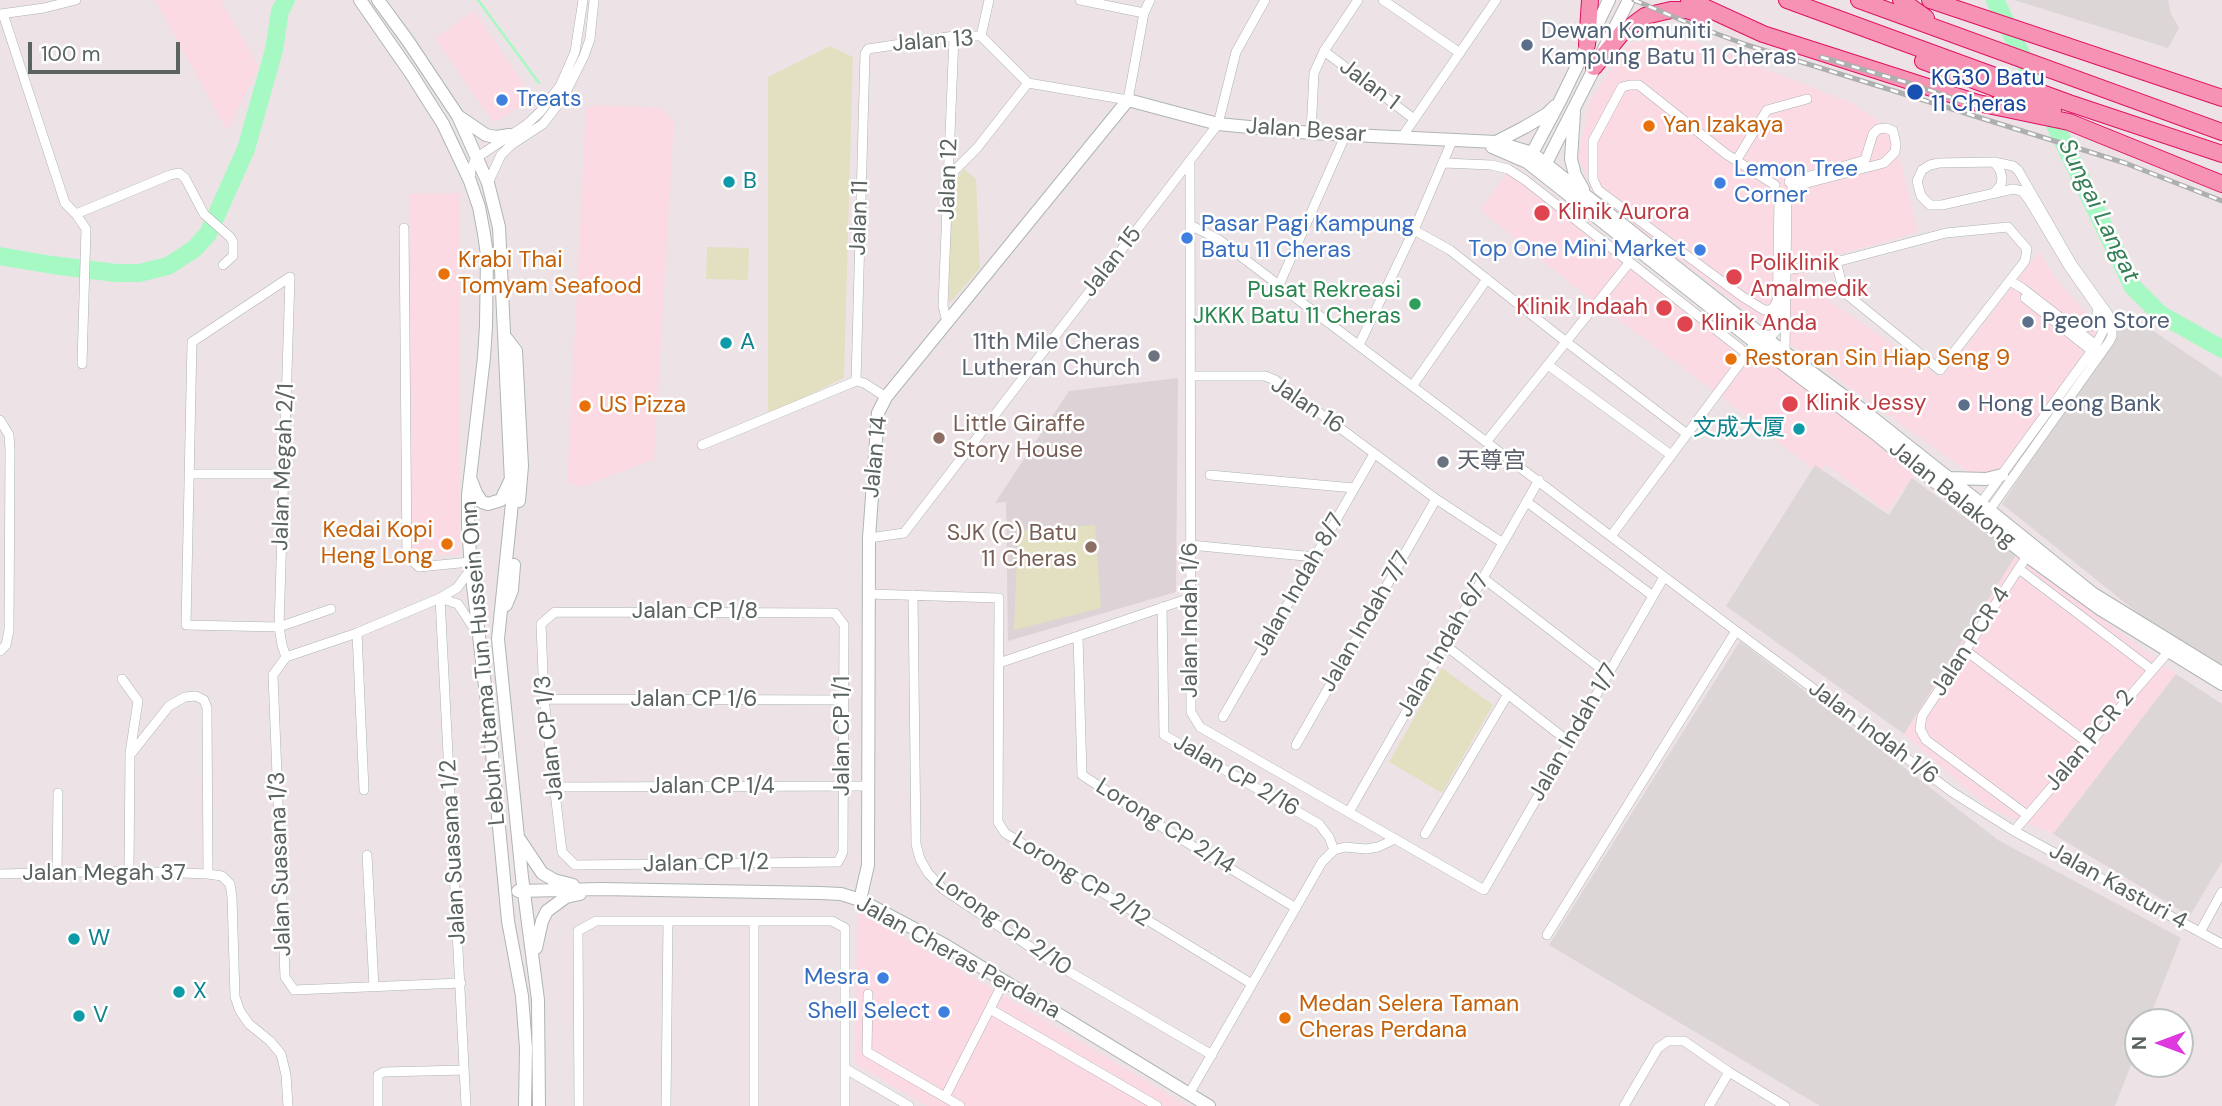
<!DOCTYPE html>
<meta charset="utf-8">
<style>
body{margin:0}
#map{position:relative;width:2222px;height:1106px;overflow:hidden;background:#ede3e6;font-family:"DM Sans",sans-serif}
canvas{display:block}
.north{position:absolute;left:2124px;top:1008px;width:70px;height:70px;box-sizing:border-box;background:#fff;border:2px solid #bdc1bf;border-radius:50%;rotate:270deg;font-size:19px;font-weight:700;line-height:28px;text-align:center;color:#5b635f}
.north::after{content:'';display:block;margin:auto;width:24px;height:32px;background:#dd39de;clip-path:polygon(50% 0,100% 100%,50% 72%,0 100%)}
.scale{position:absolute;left:28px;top:42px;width:152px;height:32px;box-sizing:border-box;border:4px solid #5b635f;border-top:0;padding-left:9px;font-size:21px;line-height:24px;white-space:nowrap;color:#5b635f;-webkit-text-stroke:5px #fff;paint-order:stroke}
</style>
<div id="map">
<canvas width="2222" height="1106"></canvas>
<div class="north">N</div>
<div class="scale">100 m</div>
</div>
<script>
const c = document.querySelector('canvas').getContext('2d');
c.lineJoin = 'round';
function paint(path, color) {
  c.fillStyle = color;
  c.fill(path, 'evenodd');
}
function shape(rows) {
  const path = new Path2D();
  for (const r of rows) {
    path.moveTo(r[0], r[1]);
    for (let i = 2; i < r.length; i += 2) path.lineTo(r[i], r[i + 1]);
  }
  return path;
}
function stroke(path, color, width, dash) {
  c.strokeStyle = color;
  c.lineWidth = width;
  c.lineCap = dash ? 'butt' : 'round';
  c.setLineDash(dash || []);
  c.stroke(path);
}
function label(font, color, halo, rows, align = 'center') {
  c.font = font + ' "DM Sans","Noto Sans SC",sans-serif';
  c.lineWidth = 5;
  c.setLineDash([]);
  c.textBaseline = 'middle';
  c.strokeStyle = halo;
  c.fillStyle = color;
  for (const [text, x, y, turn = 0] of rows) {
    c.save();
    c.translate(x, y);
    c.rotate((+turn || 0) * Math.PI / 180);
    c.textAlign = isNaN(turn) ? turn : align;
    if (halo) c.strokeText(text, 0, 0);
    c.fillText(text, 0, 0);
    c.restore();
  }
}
paint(shape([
 [155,0,221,0,259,67,227,131],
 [474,11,533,98,494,123,435,38],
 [1682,37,1852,103,1893,131,1918,232,1805,264,1805,284,1941,378,2039,252,2053,275,2094,323,2096,338,2004,471,1977,475,1968,472,1787,342,1593,193,1578,156,1590,100,1630,43],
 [593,105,660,108,674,121,654,459,584,486,567,484,586,108],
 [1507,173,1520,181,1747,358,1754,350,1916,474,1886,511,1826,464,1819,474,1714,391,1565,279,1480,210],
 [460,193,459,555,412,555,409,194],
 [2016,555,2176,674,2053,834,1990,809,1904,734],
 [857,911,994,990,1188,1106,927,1106,855,1064]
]), '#fbdae4');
paint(shape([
 [2014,0,2168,0,2171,14,2179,28,2168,48],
 [2128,314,2222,377,2222,667,2149,622,2002,504],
 [1815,465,1889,515,1912,478,2016,555,1904,734,1726,606],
 [1740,641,1998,840,2181,938,2148,1022,2138,1022,2138,1047,2115,1106,1820,1106,1549,945],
 [2176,674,2222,704,2222,862,2190,916,2053,834]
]), '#dcd6d7');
paint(shape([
 [1178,378,1176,592,1008,641,1006,502,995,503,1069,391]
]), '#ddd2d6');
paint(shape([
 [830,46,853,57,844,378,768,415,768,77],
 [964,169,976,179,980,268,949,304,951,185],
 [707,247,749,248,748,280,706,279],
 [1095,525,1101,608,1014,630,1018,531],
 [1442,668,1493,705,1442,793,1389,762]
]), '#e3e0c1');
stroke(shape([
 [478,0,539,83]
]), '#a7f9c4', 2.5);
stroke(shape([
 [1995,0,2133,287,2160,314,2222,349],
 [0,256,52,265,116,273,139,273,168,266,194,249,208,234,246,149,274,50,280,11,286,0]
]), '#a7f9c4', 18);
const street = shape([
 [1080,0,1144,13],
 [1383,0,1460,53],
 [0,14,44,8,76,0],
 [3,14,65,203,76,214,86,229,82,364],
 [981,36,989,0],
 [1324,51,1414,119],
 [1311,133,1314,73,1324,51,1358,0],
 [1402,137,1496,0],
 [1190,161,1191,712,1200,727,1484,890,1664,577],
 [1736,161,1767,110,1807,99],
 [1994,162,2000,170,2002,178,2001,185,1994,193],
 [1444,163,1491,165,1508,169,1525,180,1747,354],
 [950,175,977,148,1028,83],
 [470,179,471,169,476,158,526,125,540,112,560,86,575,52,583,0],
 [1789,182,1865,160,1873,134,1878,129,1886,128,1893,131,1896,144,1895,152,1884,163,1792,187],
 [488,183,501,155,511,145,543,124,563,98,584,56,590,39,594,0],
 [1775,185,1726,154,1639,85,1630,85,1622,87,1593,141,1593,179,1598,190,1743,297,1764,310,1770,310,1774,307,1779,297],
 [76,214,170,175,179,173,185,178,204,214,230,237,233,242,233,256,223,265],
 [1190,225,1218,239,1736,631,1952,792,2014,831,2222,944],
 [404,228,407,556,419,567,470,562],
 [1414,230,1450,250,1565,341,1687,434],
 [1786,270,1836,262,1946,233,2008,227,2027,249,2025,261,1940,370,1844,292,1836,262],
 [290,277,192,342,186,625,279,627,331,609],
 [2010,281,2022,288,2096,345,2097,349],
 [1279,285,1346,134],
 [2025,298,2092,351],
 [947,322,943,306,954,36],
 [2075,329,2091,326,2098,313,2097,308],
 [1762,335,1772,335,1776,331,1777,325,1779,196],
 [1359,345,1414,230,1452,141],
 [1785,352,1787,195],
 [1548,365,1671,455],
 [1191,376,1265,376,1275,380,1436,499,1503,543],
 [856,381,865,54,868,49,954,36,981,36,1028,83,1128,100,1144,13,1150,0],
 [1413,385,1487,279],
 [0,420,9,435,10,450,9,630,6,645,0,651],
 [1487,441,1629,263],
 [702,445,856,381,864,383,886,397],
 [191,474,284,474],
 [1210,475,1354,488],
 [1527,502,1653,596],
 [1979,506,2096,345,2104,329,2104,317,2069,267,2029,200,2022,191,2013,189,1942,205,1930,205,1921,196,1917,181,1922,170,1930,165,1939,163,1994,162,2013,166,2018,170,2072,264,2108,314,2112,325,2112,336,2109,342,1986,515],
 [1611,536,1755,343],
 [869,538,904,533,1218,124,1236,52,1265,0],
 [1190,545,1315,557],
 [2019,569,2151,669],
 [1483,578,1608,674],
 [869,594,999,598,998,822,1005,833,1252,984],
 [913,595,916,844,920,859,928,873,943,889,1056,964,1212,1055],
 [440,598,466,1106],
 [440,598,458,604,477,633],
 [1162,607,1164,735,1319,824,1329,837,1334,850],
 [555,612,835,613,844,625,843,852,838,862,575,865,562,852,544,699,541,624,555,612],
 [357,633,364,790],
 [1078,636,1082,775,1176,836,1296,908],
 [1445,645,1569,742],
 [1965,650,2088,743],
 [286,657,273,675,285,977,294,990,461,983],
 [286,657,282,645,279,627,290,277],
 [286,657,357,633,440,598,457,588,471,569],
 [999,663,1190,598],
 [122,679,138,701,130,753],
 [544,699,844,700],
 [1223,717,1374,454],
 [1296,745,1436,499],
 [555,787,868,786],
 [1349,812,1539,480],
 [2027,815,1926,740,1920,729,1922,716,2027,556],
 [2014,831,2168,652],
 [1425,834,1508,694],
 [367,855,374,987],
 [129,871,130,755,169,706,185,697,196,696,204,700,207,708,208,874],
 [0,874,129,871,208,874,222,876,230,884,232,897,235,997,240,1011,249,1024,270,1041,281,1054,286,1075,288,1106],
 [57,874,58,793],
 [2200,932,2222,892],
 [1547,935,1736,631],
 [868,994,867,1052,960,1106],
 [990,1009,1157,1106],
 [846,1069,909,1106],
 [1189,1094,1322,862,1334,850,1345,847,1366,849,1378,847,1395,839],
 [945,1097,1004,981],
 [378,1106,378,1075,384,1072,464,1070],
 [579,1106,578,931,596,921,832,921,845,928,845,1106],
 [666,1106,668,921],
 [754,1106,754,921],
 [1624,1106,1658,1048,1668,1041,1684,1041,1729,1072,1785,1106],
 [1709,1106,1729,1072]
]);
const secondary = shape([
 [360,0,412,75,443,124,470,181,479,207,484,234,487,255,486,326,484,357,468,495,468,524,471,569,488,711,508,921,522,996,526,1048,525,1106],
 [378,0,408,41,458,116,488,183,499,227,512,503,498,639,522,877,538,1000,539,1106],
 [1574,112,1571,159,1575,175,1583,189],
 [458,116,486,135,496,137,509,135],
 [1496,142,1525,127,1547,114,1555,106],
 [1492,147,1527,162,1541,173,1771,355,1877,435,2027,556,2100,609,2222,684],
 [1529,159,1560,101,1609,0],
 [1543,169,1629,0],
 [506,338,516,351,522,466,519,501],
 [1949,478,1986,479,2002,475],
 [471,480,476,493,482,502,488,504,501,500,510,481],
 [506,605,512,590,514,565],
 [520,840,542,873,554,880,573,885],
 [518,891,601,889,820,893,841,894,860,900,945,945,1209,1106],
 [860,900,868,865,869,538,878,413,886,397,1128,100,1218,124,1311,133,1496,142,1532,153,1772,343,1864,411,1989,510,2092,593,2222,673],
 [536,948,542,921,547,911,566,897,580,894]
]);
const highway = shape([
 [1689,0,1763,34,1978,103,2069,122,2222,184],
 [1787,0,2069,103,2222,154],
 [1859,0,2222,132],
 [1901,0,1926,18],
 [1930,0,2222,98],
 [1587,45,1590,0],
 [1923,61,2053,110],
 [1594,67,1622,33,1645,16,1671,10,1687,10,1704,16]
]);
stroke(street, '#acb3b0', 10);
stroke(secondary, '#aeb6b2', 14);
stroke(highway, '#e20f62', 18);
stroke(street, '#fff', 9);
stroke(secondary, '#fff', 12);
stroke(highway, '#f692b3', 16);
const rail = shape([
 [1634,0,1693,25,1747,45,2125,163,2222,201],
 [1821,57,1912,84,1981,108]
]);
stroke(rail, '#aeafaf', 5);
stroke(rail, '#fff', 2.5, [8]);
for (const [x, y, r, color] of [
 [1527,45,7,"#5c6f8a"],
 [1915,92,9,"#1a4fb4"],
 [502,100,7,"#3f7fe0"],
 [1649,126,7,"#e8710a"],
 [729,182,7,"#0f9aa8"],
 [1720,183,7,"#3f7fe0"],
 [1542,213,9,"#e0444e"],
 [1187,238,7,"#3f7fe0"],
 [1700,250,7,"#3f7fe0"],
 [444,274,7,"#e8710a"],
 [1734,277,9,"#e0444e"],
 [1415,304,7,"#2e9e5b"],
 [1664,308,9,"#e0444e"],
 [2028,322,7,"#5c6f8a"],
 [1685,324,9,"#e0444e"],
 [726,343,7,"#0f9aa8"],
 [1154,356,7,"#6b7280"],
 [1731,359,7,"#e8710a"],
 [1790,404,9,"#e0444e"],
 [1964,405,7,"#5c6f8a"],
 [585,406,7,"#e8710a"],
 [1799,429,7,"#0f9aa8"],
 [939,438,7,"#8d6e63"],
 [1443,462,7,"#6b7280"],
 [447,544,7,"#e8710a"],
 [1091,547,7,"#8d6e63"],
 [74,939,7,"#0f9aa8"],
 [883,978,7,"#3f7fe0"],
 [179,992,7,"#0f9aa8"],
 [944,1012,7,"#3f7fe0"],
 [79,1016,7,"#0f9aa8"],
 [1285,1018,7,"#e8710a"]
]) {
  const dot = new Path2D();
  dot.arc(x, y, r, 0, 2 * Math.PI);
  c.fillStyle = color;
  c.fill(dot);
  stroke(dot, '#fff', 2.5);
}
label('23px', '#4e5e75', '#fff', [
 ["Dewan Komuniti",1541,32],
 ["Kampung Batu 11 Cheras",1541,58],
 ["Pgeon Store",2042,322],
 ["Hong Leong Bank",1978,405]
], 'left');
label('23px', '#5b635f', '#fff', [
 ["Jalan 13",933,42,-4],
 ["Jalan 1",1369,85,37],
 ["Jalan Besar",1306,131,4],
 ["Jalan 12",949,179,-88],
 ["Jalan 11",860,218,-88],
 ["Jalan 15",1112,262,-52],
 ["Jalan 16",1307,406,34],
 ["Jalan 14",876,457,-84],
 ["Jalan Megah 2/1",284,467,-88],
 ["Jalan Balakong",1952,495,39],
 ["Jalan Indah 8/7",1299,585,-60],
 ["Jalan CP 1/8",695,612],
 ["Jalan Indah 1/6",1191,620,-90],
 ["Jalan Indah 7/7",1366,622,-60],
 ["Jalan PCR 4",1971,642,-57],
 ["Jalan Indah 6/7",1444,646,-60],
 ["Lebuh Utama Tun Hussein Onn",484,663,-95],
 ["Jalan CP 1/6",694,700],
 ["Jalan Indah 1/7",1574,733,-60],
 ["Jalan Indah 1/6",1873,733,37],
 ["Jalan CP 1/1",843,736,-90],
 ["Jalan CP 1/3",550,738,-96],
 ["Jalan PCR 2",2090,741,-50],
 ["Jalan CP 2/16",1236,776,30],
 ["Jalan CP 1/4",712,787],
 ["Lorong CP 2/14",1165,827,32],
 ["Jalan Suasana 1/2",454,852,-93],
 ["Jalan Suasana 1/3",281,864,-92],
 ["Jalan CP 1/2",706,864,-1],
 ["Jalan Megah 37",104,874],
 ["Lorong CP 2/12",1081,880,32],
 ["Jalan Kasturi 4",2118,887,29],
 ["Lorong CP 2/10",1003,925,35],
 ["Jalan Cheras Perdana",958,958,29]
]);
label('23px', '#164399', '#fff', [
 ["KG30 Batu",1931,79],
 ["11 Cheras",1931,105]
], 'left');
label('23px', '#366cbe', '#fff', [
 ["Treats",516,100],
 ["Lemon Tree",1734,170],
 ["Corner",1734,196],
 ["Pasar Pagi Kampung",1201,225],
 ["Batu 11 Cheras",1201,251],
 ["Top One Mini Market",1686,250,"right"],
 ["Mesra",869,978,"right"],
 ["Shell Select",930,1012,"right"]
], 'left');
label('23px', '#c56008', '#fff', [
 ["Yan Izakaya",1663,126],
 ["Krabi Thai",458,261],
 ["Tomyam Seafood",458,287],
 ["Restoran Sin Hiap Seng 9",1745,359],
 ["US Pizza",599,406],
 ["Kedai Kopi",433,531,"right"],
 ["Heng Long",433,557,"right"],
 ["Medan Selera Taman",1299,1005],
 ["Cheras Perdana",1299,1031]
], 'left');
label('23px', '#0d838f', '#fff', [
 ["B",743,182],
 ["A",740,343],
 ["文成大厦",1785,429,"right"],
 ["W",88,939],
 ["X",193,992],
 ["V",93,1016]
], 'left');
label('23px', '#be3a42', '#fff', [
 ["Klinik Aurora",1558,213],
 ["Poliklinik",1750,264],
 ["Amalmedik",1750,290],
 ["Klinik Indaah",1648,308,"right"],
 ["Klinik Anda",1701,324],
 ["Klinik Jessy",1806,404]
], 'left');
label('23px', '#27864d', '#fff', [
 ["Pusat Rekreasi",1401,291],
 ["JKKK Batu 11 Cheras",1401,317]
], 'right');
label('23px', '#5b616d', '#fff', [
 ["11th Mile Cheras",1140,343],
 ["Lutheran Church",1140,369],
 ["天尊宫",1457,462,"left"]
], 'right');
label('23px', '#785e54', '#fff', [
 ["Little Giraffe",953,425],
 ["Story House",953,451],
 ["SJK (C) Batu",1077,534,"right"],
 ["11 Cheras",1077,560,"right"]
], 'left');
label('italic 24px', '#378057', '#fff', [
 ["Sungai Langat",2098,211,64]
]);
</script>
